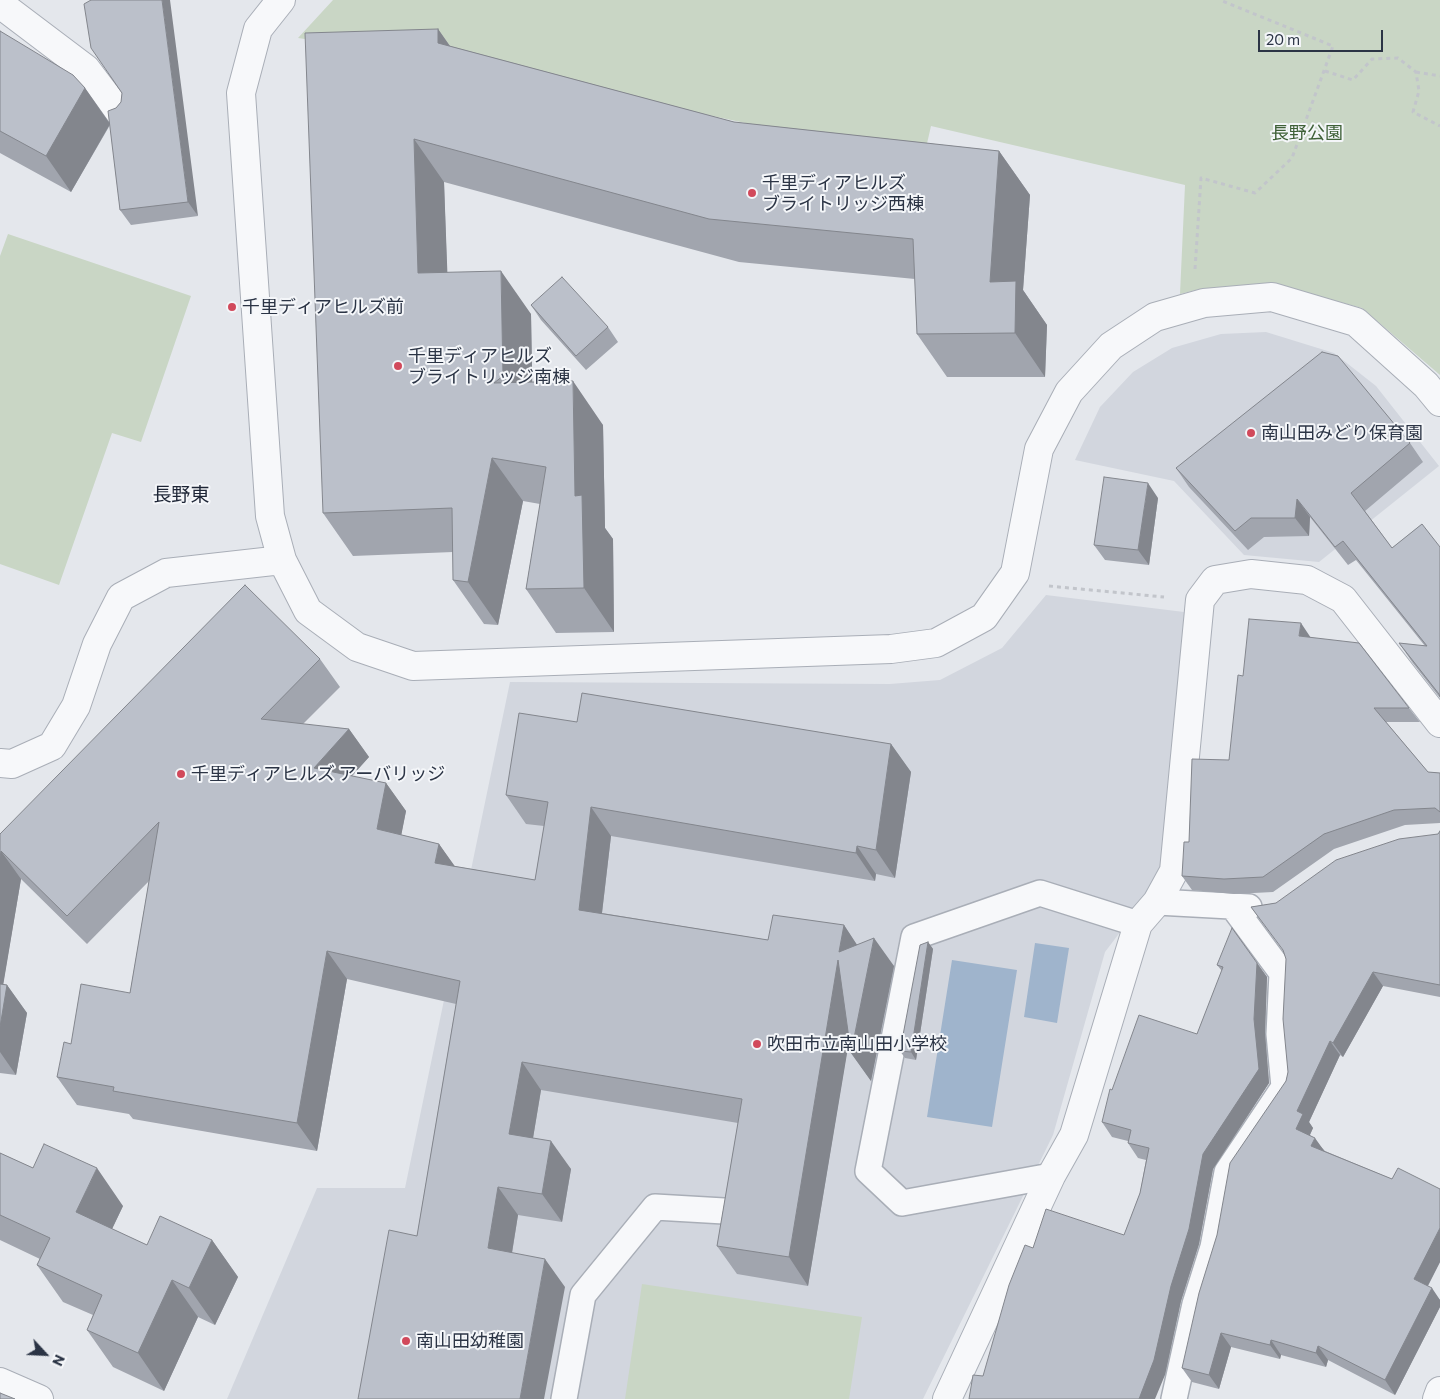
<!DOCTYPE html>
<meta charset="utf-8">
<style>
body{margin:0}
#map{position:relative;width:1440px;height:1399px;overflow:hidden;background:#e4e7ec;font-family:Commissioner,sans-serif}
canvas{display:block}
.north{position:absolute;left:20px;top:1329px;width:50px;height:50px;-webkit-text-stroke:4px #f4f6f9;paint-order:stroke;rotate:115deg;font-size:14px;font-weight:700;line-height:20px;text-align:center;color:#2b3445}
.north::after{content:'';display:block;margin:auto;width:18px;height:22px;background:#2b3445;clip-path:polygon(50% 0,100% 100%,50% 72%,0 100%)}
.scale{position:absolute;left:1258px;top:30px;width:125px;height:22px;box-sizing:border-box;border:2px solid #2b3445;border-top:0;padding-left:6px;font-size:15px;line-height:18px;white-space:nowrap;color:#2b3445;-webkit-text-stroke:4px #f4f6f9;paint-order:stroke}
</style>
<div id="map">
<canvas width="1440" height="1399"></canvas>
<div class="north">N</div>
<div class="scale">20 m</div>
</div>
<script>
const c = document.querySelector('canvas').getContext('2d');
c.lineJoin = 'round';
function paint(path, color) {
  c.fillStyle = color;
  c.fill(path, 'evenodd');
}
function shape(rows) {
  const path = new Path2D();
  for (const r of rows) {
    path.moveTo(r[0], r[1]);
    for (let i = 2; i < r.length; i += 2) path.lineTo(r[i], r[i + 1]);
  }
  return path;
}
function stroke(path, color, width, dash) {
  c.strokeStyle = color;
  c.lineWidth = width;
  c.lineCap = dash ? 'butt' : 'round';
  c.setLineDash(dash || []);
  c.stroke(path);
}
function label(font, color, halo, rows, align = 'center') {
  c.font = font + ' Commissioner,"Noto Sans JP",sans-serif';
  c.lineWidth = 4;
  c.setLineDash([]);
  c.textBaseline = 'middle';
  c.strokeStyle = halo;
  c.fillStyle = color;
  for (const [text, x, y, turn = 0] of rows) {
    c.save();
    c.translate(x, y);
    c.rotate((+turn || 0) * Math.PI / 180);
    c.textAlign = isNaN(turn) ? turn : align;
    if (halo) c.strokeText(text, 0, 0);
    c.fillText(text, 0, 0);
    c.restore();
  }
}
paint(shape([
 [1266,332,1334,353,1376,386,1439,466,1319,562,1244,555,1174,481,1075,460,1100,407,1133,372,1172,348,1221,334],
 [1046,595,1184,612,1165,873,1105,952,1053,1135,923,1399,227,1399,317,1188,405,1188,510,682,890,684,940,680,1002,648]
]), '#d2d6de');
paint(shape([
 [333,0,1440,0,1440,375,1362,308,1273,284,1200,289,1180,294,1185,185,931,126,923,161,460,62,298,38],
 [8,234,191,296,141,442,112,433,59,585,0,564,0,256],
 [642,1284,862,1317,849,1399,625,1399]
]), '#c9d6c5');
paint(shape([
 [1035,943,1069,948,1057,1023,1024,1017],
 [952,960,1017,970,992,1127,927,1117]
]), '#9fb4cc');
const lane = shape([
 [1157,902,1249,907],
 [1051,1176,902,1203,868,1171,914,937,1040,893,1138,924],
 [564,1399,583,1295,655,1207,724,1211],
 [1174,1399,1195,1304,1213,1247,1227,1172,1284,1087,1279,1034,1282,973,1234,908]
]);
const street = shape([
 [281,0,258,29,241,93,270,516,282,560,308,611,357,647,413,666,891,649,936,643,984,617,1015,573,1039,449,1069,392,1111,346,1155,317,1204,303,1272,297,1356,322,1426,385,1440,402],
 [0,4,86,69,117,110],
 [0,763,12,764,52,746,76,706,97,644,121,597,166,573,282,560],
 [0,1382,39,1399],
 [947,1399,1051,1176,1074,1135,1138,924,1157,902,1174,871,1200,600,1215,580,1251,574,1307,580,1343,599,1440,723],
 [1437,1399,1440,1391]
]);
stroke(lane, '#a9aeb7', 28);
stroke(street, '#a9aeb7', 30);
stroke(shape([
 [1325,71,1353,80,1372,59,1398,58,1416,72,1419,91,1413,112,1440,126],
 [1416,72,1440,76],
 [1195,269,1201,178,1255,193,1292,158,1333,46,1220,0],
 [1049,586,1164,597]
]), '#c2c5cb', 3, [4, 4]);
stroke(lane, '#f7f8fa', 25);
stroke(street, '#f7f8fa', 28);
paint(shape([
 [84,4,198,216,131,225,120,210,110,125,71,192,0,153,0,31,85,88,110,123,116,108,121,102,122,93],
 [438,29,450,46,734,122,999,151,1030,195,1023,290,1047,325,1045,377,947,377,917,334,915,279,739,262,444,182,447,272,531,314,532,382,603,425,605,528,613,539,614,632,556,633,526,589,540,504,523,501,498,625,484,624,453,580,453,552,353,556,323,513],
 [531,305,608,327,618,342,586,370,541,320],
 [1410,443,1423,462,1365,511,1392,548,1422,524,1440,698,1412,662,1399,643,1425,646,1356,560,1348,565,1310,517,1309,536,1264,537,1248,550,1189,487,1176,468],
 [1158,498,1149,565,1105,560,1094,545],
 [1311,637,1409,708,1420,722,1386,722,1428,772,1440,773,1440,823,1405,825,1334,849,1273,892,1234,894,1192,890,1182,876,1189,842,1229,760,1243,676],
 [320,659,340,687,303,724,349,729,369,757,352,776,386,783,406,811,401,835,439,844,454,866,535,880,544,826,526,824,506,795,577,722,891,744,911,772,895,878,876,874,875,881,611,836,602,913,768,940,844,925,857,945,894,966,871,1081,851,1053,849,1039,808,1286,737,1274,717,1246,738,1123,541,1090,533,1138,571,1169,562,1222,518,1215,512,1253,565,1287,417,1236,456,1004,347,979,317,1151,133,1119,129,1114,77,1105,57,1077,71,1044,130,993,149,881,87,944,21,879,3,984,7,985,27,1013,16,1075,0,1073,0,834],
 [1440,831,1440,997,1383,986,1343,1057,1340,1055,1309,1122,1313,1128,1310,1135,1325,1151,1392,1179,1440,1189,1440,1262,1428,1286,1440,1300,1440,1307,1395,1395,1328,1360,1326,1367,1281,1355,1280,1359,1231,1347,1219,1389,1192,1382,1182,1368,1286,1081,1288,1072,1286,959,1284,951,1251,907,1276,903,1438,834],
 [928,942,933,949,916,1060,905,1058,900,1051],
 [1257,963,1267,977,1265,1033,1269,1083,1213,1169,1199,1244,1181,1301,1165,1375,983,1376,1033,1248,1124,1235,1140,1193,1146,1160,1138,1158,1128,1143,1128,1141,1112,1137,1102,1122,1112,1090,1197,1034,1222,971,1217,965],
 [0,1153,33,1168,123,1206,112,1229,147,1245,212,1240,238,1277,215,1325,198,1317,164,1391,113,1367,87,1330,93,1315,63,1302,37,1265,40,1259,0,1240]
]), '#a1a5ae');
paint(shape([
 [162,0,170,0,198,216,188,202],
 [438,29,468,72,438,43],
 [85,88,110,124,71,192,46,156],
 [414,139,444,182,449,316,418,273],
 [999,151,1030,195,1023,290,1047,325,1045,377,1015,333,990,282],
 [501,271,531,314,533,419,503,376],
 [573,381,603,425,605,528,613,539,614,632,584,588,575,496],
 [492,458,523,501,498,625,468,582],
 [1148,483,1158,498,1149,565,1138,550],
 [1297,499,1310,517,1309,536,1295,518],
 [1301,623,1311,638,1299,636],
 [349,729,369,757,333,797,314,768],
 [891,744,911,772,895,878,876,850],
 [386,783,406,811,397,857,377,829],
 [591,807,611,836,599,938,579,910],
 [439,844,459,872,435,863],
 [857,846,876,874,875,881,856,853],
 [1,851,21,879,0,1004,0,857],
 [844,925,863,954,839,952],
 [874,938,894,966,871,1081,851,1053],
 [928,942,933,949,916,1060,911,1052],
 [327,951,347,979,317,1151,297,1123],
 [838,960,858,988,808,1286,789,1257],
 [1257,963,1267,977,1265,1033,1269,1083,1213,1169,1199,1244,1181,1301,1165,1375,1155,1399,1139,1399,1171,1286,1203,1154,1254,1019],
 [1373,972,1383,986,1343,1057,1333,1043],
 [7,985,27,1013,16,1075,0,1052,0,1027],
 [1330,1041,1340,1055,1309,1122,1313,1128,1306,1143,1296,1129,1297,1111],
 [522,1062,541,1090,529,1162,509,1134],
 [1315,1138,1325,1152,1311,1146],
 [551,1141,571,1169,562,1222,542,1194],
 [97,1168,123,1206,102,1250,76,1212],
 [498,1187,518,1215,508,1277,488,1248],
 [1440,1228,1440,1262,1424,1293,1414,1279],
 [212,1240,238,1277,215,1325,189,1288],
 [545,1259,565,1287,544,1399,520,1399],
 [172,1280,198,1317,164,1391,138,1353],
 [1432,1288,1440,1300,1440,1307,1395,1395,1385,1380],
 [1221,1333,1231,1347,1219,1389,1209,1375],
 [1271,1340,1281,1355,1280,1359,1270,1345],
 [1318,1346,1328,1360,1326,1367,1316,1353]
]), '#83868d');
const building = shape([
 [91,0,162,0,188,202,120,210,108,111,116,108,121,102,122,93,91,48,84,4,91,0],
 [438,29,438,43,734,122,999,151,990,282,1016,281,1015,333,917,334,913,239,709,219,414,139,418,273,501,271,503,376,494,383,573,381,575,496,582,495,584,588,526,589,546,467,492,458,468,582,453,580,452,508,323,513,305,33,438,29],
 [0,31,73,75,85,88,46,156,0,131,0,31],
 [562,277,608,327,576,356,531,305,562,277],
 [1322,352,1338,356,1410,443,1351,493,1392,548,1422,524,1440,547,1440,697,1439,694,1399,643,1427,646,1343,541,1335,547,1297,499,1295,518,1251,518,1235,531,1176,468,1322,352],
 [1104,477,1148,483,1138,550,1094,545,1104,477],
 [245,585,320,659,261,719,349,729,314,768,386,783,377,829,439,844,435,863,535,880,548,802,506,795,519,713,577,722,582,693,891,744,876,850,857,846,856,853,591,807,579,910,768,940,773,915,844,925,839,952,874,938,851,1053,838,960,789,1257,717,1246,742,1099,522,1062,509,1134,551,1141,542,1194,498,1187,488,1248,545,1259,520,1399,358,1399,389,1230,417,1236,460,981,327,951,297,1123,113,1091,114,1087,57,1077,64,1042,71,1044,81,984,130,993,159,822,67,916,1,851,0,857,0,834,245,585],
 [1249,619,1301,623,1299,636,1359,643,1409,708,1374,708,1428,772,1440,773,1440,812,1435,808,1394,810,1324,834,1263,877,1224,879,1182,876,1184,842,1189,842,1192,759,1229,760,1238,675,1243,676,1249,619],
 [1440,831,1440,985,1373,972,1333,1043,1330,1041,1297,1111,1303,1114,1296,1129,1315,1138,1311,1146,1392,1179,1398,1168,1440,1189,1440,1228,1414,1279,1432,1288,1385,1380,1318,1346,1316,1353,1271,1340,1270,1345,1221,1333,1209,1375,1182,1368,1199,1293,1217,1235,1230,1163,1286,1081,1288,1072,1283,1019,1286,959,1283,950,1251,907,1276,903,1336,860,1399,839,1438,834,1440,831],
 [1232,928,1257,963,1254,1019,1259,1069,1203,1154,1189,1229,1171,1286,1154,1360,1139,1399,969,1399,973,1375,983,1376,1009,1285,1025,1245,1033,1248,1046,1209,1124,1235,1140,1193,1149,1148,1128,1143,1131,1130,1102,1122,1110,1089,1112,1090,1139,1015,1197,1034,1223,967,1217,965,1232,928],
 [928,942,911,1052,900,1051,920,945,928,942],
 [0,984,7,985,0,1027,0,984],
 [44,1144,97,1168,76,1212,147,1245,160,1216,212,1240,189,1288,172,1280,138,1353,87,1330,102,1295,37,1265,50,1238,0,1215,0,1153,33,1168,44,1144],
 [0,1393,15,1399,0,1399,0,1393]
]);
paint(building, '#bbc0ca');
stroke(building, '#83868d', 1);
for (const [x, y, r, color] of [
 [752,193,5,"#d1495b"],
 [232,307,5,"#d1495b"],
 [398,366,5,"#d1495b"],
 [1251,433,5,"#d1495b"],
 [181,774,5,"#d1495b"],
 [757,1044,5,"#d1495b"],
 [406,1341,5,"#d1495b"]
]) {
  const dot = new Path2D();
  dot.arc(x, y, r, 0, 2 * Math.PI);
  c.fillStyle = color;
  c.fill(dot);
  stroke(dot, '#f4f6f9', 2);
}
label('18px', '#3f6138', '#f4f6f9', [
 ["長野公園",1307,133]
]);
label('18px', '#2b3445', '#f4f6f9', [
 ["千里ディアヒルズ",762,183],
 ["ブライトリッジ西棟",762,204],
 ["千里ディアヒルズ前",242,307],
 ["千里ディアヒルズ",408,356],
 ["ブライトリッジ南棟",408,377],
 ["南山田みどり保育園",1261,433],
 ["千里ディアヒルズ アーバリッジ",191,774],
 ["吹田市立南山田小学校",767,1044],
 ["南山田幼稚園",416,1341]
], 'left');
label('19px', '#1d2536', '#f4f6f9', [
 ["長野東",181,495]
]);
</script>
